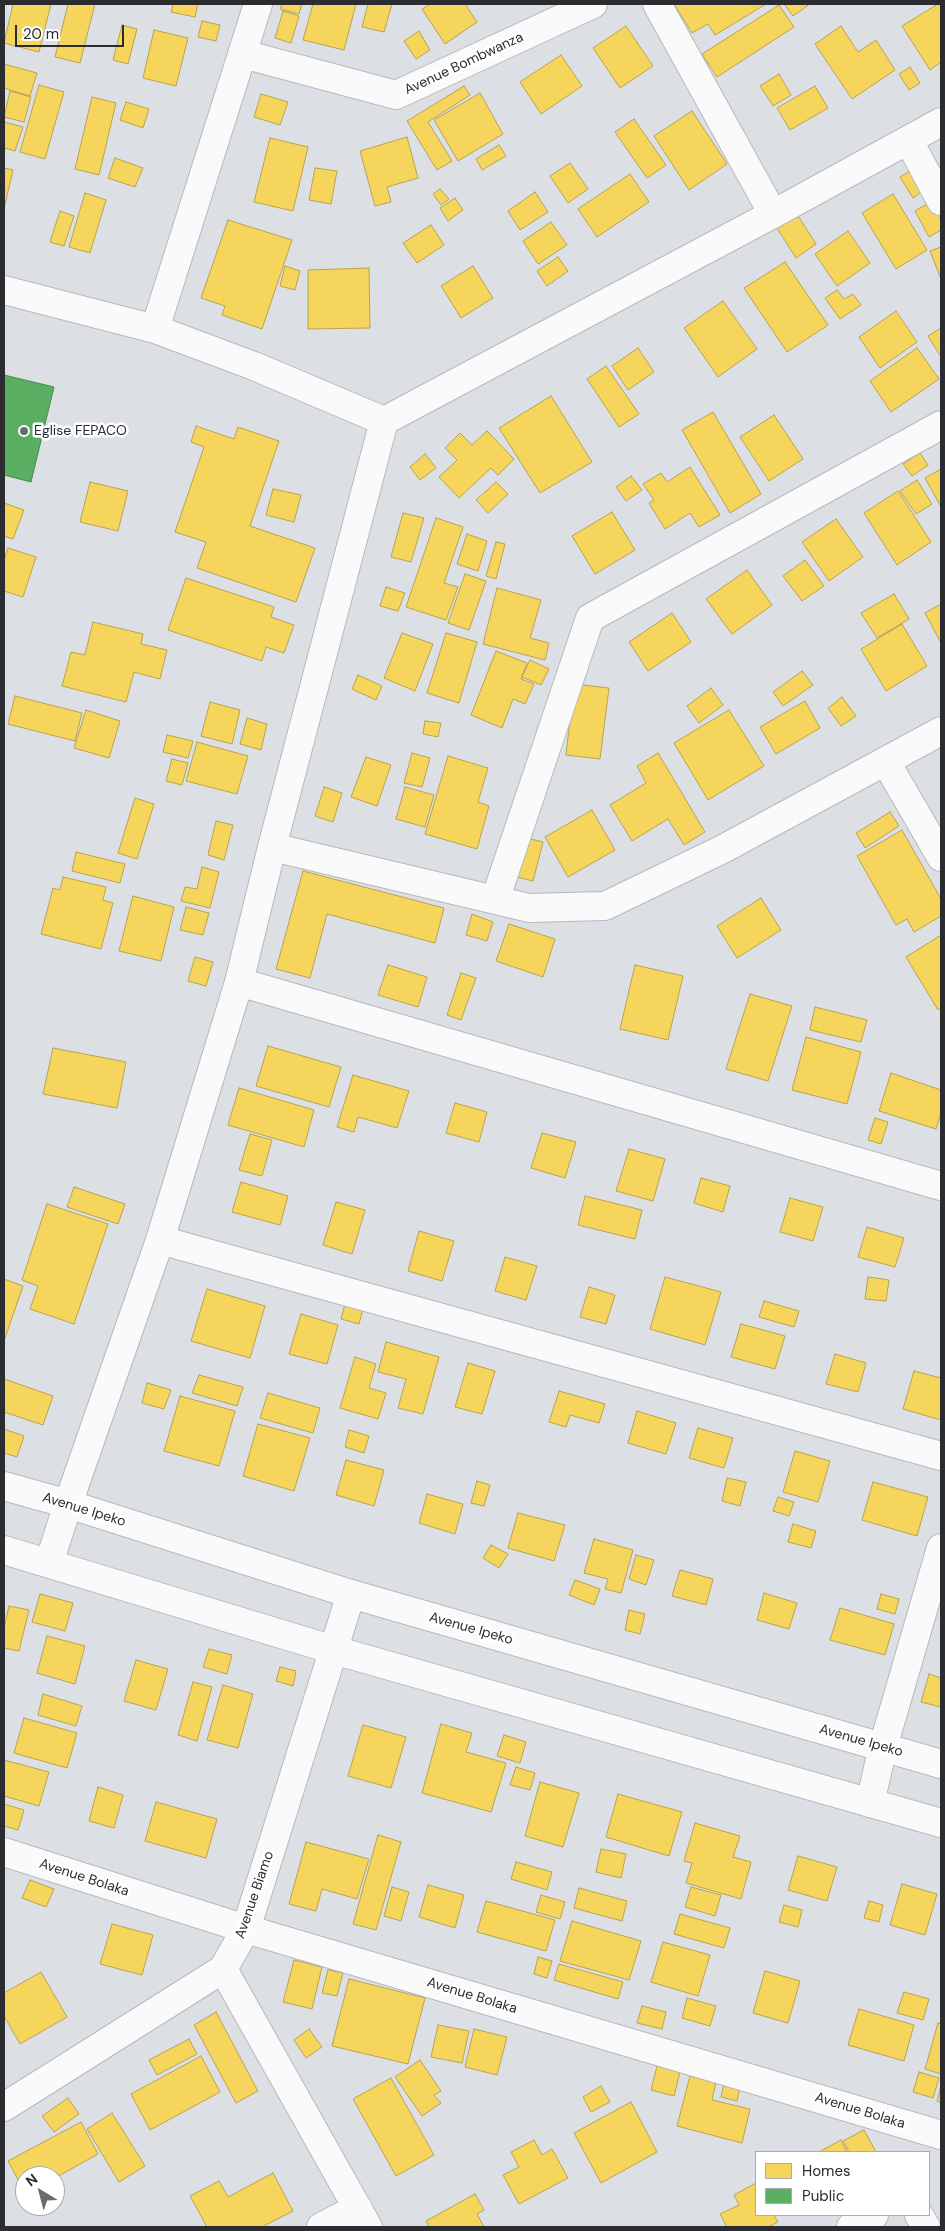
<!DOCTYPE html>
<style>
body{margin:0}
#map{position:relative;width:945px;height:2231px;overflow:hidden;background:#dce0e5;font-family:"DM Sans",sans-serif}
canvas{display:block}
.frame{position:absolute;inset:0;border:5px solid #2a2c30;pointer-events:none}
.legend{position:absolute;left:755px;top:2151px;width:175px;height:65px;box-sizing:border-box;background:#fff;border:1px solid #aaabac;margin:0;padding:6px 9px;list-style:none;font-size:15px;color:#2a2c30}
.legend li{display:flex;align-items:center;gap:10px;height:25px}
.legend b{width:25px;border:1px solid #aaabac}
.north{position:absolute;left:15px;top:2166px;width:50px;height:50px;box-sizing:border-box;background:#fff;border:1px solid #aaabac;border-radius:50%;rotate:323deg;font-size:14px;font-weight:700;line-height:20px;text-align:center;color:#2a2c30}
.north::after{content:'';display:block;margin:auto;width:18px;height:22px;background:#686b6f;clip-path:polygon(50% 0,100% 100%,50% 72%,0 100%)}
.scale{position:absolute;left:15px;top:25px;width:109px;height:22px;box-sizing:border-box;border:2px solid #2a2c30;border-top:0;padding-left:6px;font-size:15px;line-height:18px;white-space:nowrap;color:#2a2c30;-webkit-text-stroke:4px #fff;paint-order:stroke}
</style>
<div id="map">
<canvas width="945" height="2231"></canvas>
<div class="frame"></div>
<ul class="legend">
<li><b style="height:14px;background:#f6d55c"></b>Homes</li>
<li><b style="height:14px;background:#5aae61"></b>Public</li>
</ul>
<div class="north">N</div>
<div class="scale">20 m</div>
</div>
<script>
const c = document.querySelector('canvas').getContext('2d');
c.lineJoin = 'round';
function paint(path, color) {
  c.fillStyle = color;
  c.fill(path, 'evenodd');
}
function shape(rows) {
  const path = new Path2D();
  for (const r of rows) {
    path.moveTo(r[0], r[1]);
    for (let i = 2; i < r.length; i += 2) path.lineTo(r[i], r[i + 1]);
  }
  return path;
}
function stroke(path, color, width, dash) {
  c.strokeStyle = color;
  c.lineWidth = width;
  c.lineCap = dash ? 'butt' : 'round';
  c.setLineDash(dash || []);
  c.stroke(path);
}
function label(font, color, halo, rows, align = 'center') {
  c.font = font + ' "DM Sans",sans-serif';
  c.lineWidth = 5;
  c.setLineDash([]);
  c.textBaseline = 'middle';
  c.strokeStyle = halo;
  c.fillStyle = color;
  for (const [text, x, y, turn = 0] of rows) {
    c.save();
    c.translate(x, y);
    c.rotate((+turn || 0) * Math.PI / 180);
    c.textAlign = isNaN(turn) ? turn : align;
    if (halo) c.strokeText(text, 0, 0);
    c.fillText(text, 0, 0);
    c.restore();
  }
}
const homes = shape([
 [13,4,51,4,39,52,4,43,13,4],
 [68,4,95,4,80,63,55,57,68,4],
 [173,4,198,4,195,17,171,12,173,4],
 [282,4,302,4,299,14,280,9,282,4],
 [313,4,356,4,344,50,303,40,313,4],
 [368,4,392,4,384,32,362,27,368,4],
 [430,4,465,4,477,22,445,44,422,9,430,4],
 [674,4,766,4,715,35,708,24,692,33,674,4],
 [784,4,810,4,793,16,784,4],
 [938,4,941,4,941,62,930,70,902,26,938,4],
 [779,5,794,27,717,77,702,54,779,5],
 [283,11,299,16,291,43,275,38,283,11],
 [202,21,220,25,216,41,198,37,202,21],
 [122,25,137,29,128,64,113,60,122,25],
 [626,26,653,66,620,88,593,48,626,26],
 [841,26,858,52,876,40,895,70,852,99,815,44,841,26],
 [154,30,188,38,176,86,143,78,154,30],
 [419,31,430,50,416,59,404,41,419,31],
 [561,55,582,86,541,114,520,82,561,55],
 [4,64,37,73,30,96,4,88,4,64],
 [910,67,920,83,909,90,899,74,910,67],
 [779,74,791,95,773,106,760,86,779,74],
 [39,85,64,92,45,159,20,152,39,85],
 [464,86,470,95,428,122,452,161,437,170,407,121,464,86],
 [815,86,828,108,790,130,777,108,815,86],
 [10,91,31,97,24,122,4,117,10,91],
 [480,93,503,134,458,161,434,120,480,93],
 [261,94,288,102,280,125,254,117,261,94],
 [92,97,116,103,99,175,75,169,92,97],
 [126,102,149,109,143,128,120,120,126,102],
 [692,111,727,164,689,190,654,136,692,111],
 [634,119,666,165,647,178,615,132,634,119],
 [4,122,23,127,15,151,4,148,4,122],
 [407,137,418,178,387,187,391,202,375,206,360,151,407,137],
 [270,138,308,147,293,211,254,202,270,138],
 [499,145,506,156,482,170,476,159,499,145],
 [115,158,143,168,135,187,108,178,115,158],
 [570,163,588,189,568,203,550,176,570,163],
 [4,168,13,170,4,209,4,168],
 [315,168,337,171,331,204,309,200,315,168],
 [913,169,925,189,913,198,900,177,913,169],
 [630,174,649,202,597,237,578,209,630,174],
 [440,189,449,199,441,205,433,194,440,189],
 [535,192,548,212,520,230,508,211,535,192],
 [85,193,106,200,90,253,69,247,85,193],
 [893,194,927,250,896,269,862,213,893,194],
 [455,198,463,210,448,221,440,208,455,198],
 [932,201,941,219,941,230,929,237,915,211,932,201],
 [60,211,74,216,64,246,50,242,60,211],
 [795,211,816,244,796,258,775,225,795,211],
 [228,220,292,240,262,329,222,315,225,306,201,298,228,220],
 [551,222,567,245,538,264,523,241,551,222],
 [431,225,444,245,417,263,403,243,431,225],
 [848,231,870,263,837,286,815,254,848,231],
 [941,247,941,279,930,251,941,247],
 [558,257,568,271,547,286,537,271,558,257],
 [785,262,828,325,787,352,744,288,785,262],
 [285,266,300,271,295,290,280,286,285,266],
 [473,266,493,298,461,318,441,286,473,266],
 [369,268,370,328,308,329,308,270,369,268],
 [837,290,844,299,853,294,861,305,840,319,825,298,837,290],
 [723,301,757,349,718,377,684,328,723,301],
 [896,311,917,342,880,368,859,337,896,311],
 [941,328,941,357,928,336,941,328],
 [638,348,654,372,628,390,612,366,638,348],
 [917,348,939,379,891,412,870,381,917,348],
 [606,366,639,414,619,427,587,379,606,366],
 [551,396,592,462,540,493,499,428,551,396],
 [713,412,761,494,730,513,682,430,713,412],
 [774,415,803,459,769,481,740,437,774,415],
 [196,426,234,439,238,427,279,441,250,526,315,548,296,602,197,568,206,542,175,532,204,447,191,442,196,426],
 [487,431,514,459,498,475,491,468,459,498,439,477,457,460,445,448,460,433,472,445,487,431],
 [920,453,928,465,912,476,903,464,920,453],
 [425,454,436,468,420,480,410,467,425,454],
 [690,467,720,515,699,527,690,513,665,529,649,503,654,500,643,484,661,473,667,482,690,467],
 [941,469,941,507,925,478,941,469],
 [631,476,642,490,626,501,616,487,631,476],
 [917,480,932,504,916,514,900,491,917,480],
 [90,482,128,491,118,531,80,522,90,482],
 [496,482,508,494,488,513,476,500,496,482],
 [273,489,301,495,294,522,266,515,273,489],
 [898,491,931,542,897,565,864,513,898,491],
 [4,503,24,510,13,539,4,536,4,503],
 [612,512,635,550,595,574,572,536,612,512],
 [403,513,424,518,411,562,391,557,403,513],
 [436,518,463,527,444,583,458,587,446,620,406,607,436,518],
 [836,519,863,557,829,581,802,542,836,519],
 [467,534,487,541,478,571,457,564,467,534],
 [496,542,505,544,496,579,486,576,496,542],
 [8,548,36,557,23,597,4,591,4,560,8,548],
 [805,560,824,586,802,601,783,576,805,560],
 [747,570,772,605,732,634,706,599,747,570],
 [465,574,486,581,469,630,448,623,465,574],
 [186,578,274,607,271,617,294,625,284,653,266,647,262,661,168,630,186,578],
 [386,587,405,593,398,611,380,606,386,587],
 [497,588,541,600,530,638,549,643,545,660,483,644,497,588],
 [894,594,909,619,877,638,861,613,894,594],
 [941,604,941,643,925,613,941,604],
 [672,613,691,642,648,671,629,642,672,613],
 [93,622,143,634,141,644,167,650,160,679,134,672,126,702,62,686,71,652,85,655,93,622],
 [902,624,927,666,886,691,861,649,902,624],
 [402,633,433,644,415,691,384,678,402,633],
 [446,633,477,642,459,703,427,693,446,633],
 [496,651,527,663,521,679,534,684,525,704,513,699,502,728,471,715,496,651],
 [530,660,549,669,541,685,522,677,530,660],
 [802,671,813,685,783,706,773,692,802,671],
 [358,675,382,686,376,700,352,689,358,675],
 [574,684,609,688,600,759,566,755,574,684],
 [711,688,723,705,699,723,687,706,711,688],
 [15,696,82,713,75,741,8,724,15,696],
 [842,697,856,716,841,726,828,708,842,697],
 [805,701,820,728,776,754,760,727,805,701],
 [210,702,240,710,232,744,201,736,210,702],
 [86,710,120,721,109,758,74,748,86,710],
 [729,710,764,766,708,800,674,743,729,710],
 [247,718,267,724,261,750,240,744,247,718],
 [425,721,441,723,438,737,423,734,425,721],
 [167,735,193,741,188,758,163,752,167,735],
 [197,742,248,756,237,794,186,781,197,742],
 [412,753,430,758,422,787,404,783,412,753],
 [658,753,705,832,684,845,668,819,632,841,610,805,646,783,637,766,658,753],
 [448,756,488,768,478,802,489,806,477,849,425,834,448,756],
 [366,757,391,765,377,806,351,797,366,757],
 [172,759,188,763,182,785,166,781,172,759],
 [324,787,342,793,333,822,315,816,324,787],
 [405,787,434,795,425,827,396,819,405,787],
 [135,798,154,804,137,859,118,853,135,798],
 [592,810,615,850,568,877,545,837,592,810],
 [890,812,899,826,865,848,856,833,890,812],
 [216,821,233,825,224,860,208,855,216,821],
 [902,830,941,899,941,916,914,932,907,919,896,925,857,856,902,830],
 [518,836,543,842,533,881,509,875,518,836],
 [76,852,125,864,120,883,72,871,76,852],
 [202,867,219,872,210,908,181,901,185,887,197,889,202,867],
 [303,871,444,908,435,943,327,914,310,978,276,969,303,871],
 [63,877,106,887,103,900,113,903,101,949,41,934,53,888,60,890,63,877],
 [133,896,174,907,161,961,119,951,133,896],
 [761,898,781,930,737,958,717,926,761,898],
 [186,907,209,913,203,935,180,930,186,907],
 [472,914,493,922,487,941,466,935,472,914],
 [509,924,555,939,543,977,496,961,509,924],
 [941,935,941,1008,938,1010,906,957,941,935],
 [195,957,213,962,206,986,188,981,195,957],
 [388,965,427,977,418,1007,378,995,388,965],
 [635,965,683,976,668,1040,620,1029,635,965],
 [461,973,476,978,461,1020,447,1015,461,973],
 [750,994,792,1006,768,1081,726,1069,750,994],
 [815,1007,867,1020,861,1042,810,1030,815,1007],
 [806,1037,861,1052,847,1104,792,1090,806,1037],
 [268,1046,341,1067,329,1107,256,1086,268,1046],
 [53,1048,126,1062,117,1108,43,1094,53,1048],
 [891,1073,941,1090,941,1113,936,1129,879,1111,891,1073],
 [353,1075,409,1091,397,1128,358,1117,354,1132,337,1127,353,1075],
 [239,1088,314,1110,304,1147,228,1125,239,1088],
 [455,1103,487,1112,479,1142,446,1133,455,1103],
 [875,1118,888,1122,881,1144,868,1140,875,1118],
 [542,1133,576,1142,565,1178,531,1168,542,1133],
 [250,1134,272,1140,262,1176,239,1170,250,1134],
 [629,1149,665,1159,653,1201,616,1191,629,1149],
 [701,1178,730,1186,723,1212,694,1203,701,1178],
 [241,1182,288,1196,280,1225,232,1212,241,1182],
 [74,1187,125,1204,118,1224,67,1207,74,1187],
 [585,1196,642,1210,635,1239,578,1225,585,1196],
 [790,1198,823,1207,813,1241,780,1232,790,1198],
 [336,1202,365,1210,352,1254,323,1245,336,1202],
 [47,1204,108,1224,74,1324,30,1309,38,1286,22,1280,47,1204],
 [867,1227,904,1238,895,1267,858,1257,867,1227],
 [419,1231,454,1241,442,1281,408,1271,419,1231],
 [505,1257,537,1266,526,1300,495,1291,505,1257],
 [665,1277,721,1292,705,1345,650,1329,665,1277],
 [868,1277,889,1280,886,1301,865,1299,868,1277],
 [4,1279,23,1286,4,1341,4,1279],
 [589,1287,615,1295,606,1324,580,1317,589,1287],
 [207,1289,265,1306,250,1358,191,1341,207,1289],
 [346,1300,364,1305,359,1324,341,1319,346,1300],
 [764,1301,799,1311,794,1327,759,1317,764,1301],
 [301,1314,338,1325,327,1364,289,1354,301,1314],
 [741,1324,785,1336,775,1369,731,1357,741,1324],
 [386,1342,439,1357,423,1414,398,1408,406,1379,378,1372,386,1342],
 [835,1354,866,1363,858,1392,826,1384,835,1354],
 [355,1357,376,1364,369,1388,386,1393,378,1419,340,1408,355,1357],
 [468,1363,495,1371,482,1414,455,1407,468,1363],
 [914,1371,941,1378,941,1420,903,1409,914,1371],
 [199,1375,243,1387,237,1406,192,1393,199,1375],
 [4,1379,53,1396,43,1425,4,1412,4,1379],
 [147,1383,171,1390,164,1409,142,1403,147,1383],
 [559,1391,605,1404,599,1423,570,1415,566,1427,549,1422,559,1391],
 [268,1393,320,1408,313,1433,260,1418,268,1393],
 [180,1396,235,1411,219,1466,164,1451,180,1396],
 [637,1411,676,1423,666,1454,628,1443,637,1411],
 [258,1424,310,1438,294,1491,243,1476,258,1424],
 [698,1428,733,1438,724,1468,689,1458,698,1428],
 [4,1429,24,1436,17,1457,4,1453,4,1429],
 [349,1430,369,1436,364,1453,345,1447,349,1430],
 [795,1451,830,1461,818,1502,783,1492,795,1451],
 [346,1460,384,1470,374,1506,336,1495,346,1460],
 [727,1478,746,1482,740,1506,722,1501,727,1478],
 [477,1481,490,1485,484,1506,471,1503,477,1481],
 [873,1482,928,1497,917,1536,862,1520,873,1482],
 [427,1494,463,1504,455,1534,419,1523,427,1494],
 [778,1497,794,1502,789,1516,773,1511,778,1497],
 [518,1513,565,1525,554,1561,508,1548,518,1513],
 [793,1524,816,1531,811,1548,788,1542,793,1524],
 [594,1539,633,1550,621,1593,605,1589,608,1579,584,1573,594,1539],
 [491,1545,508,1554,499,1568,483,1558,491,1545],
 [636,1555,654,1560,646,1585,629,1579,636,1555],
 [680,1570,713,1579,706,1605,672,1596,680,1570],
 [575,1580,600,1589,594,1605,569,1595,575,1580],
 [764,1593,797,1603,789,1629,757,1620,764,1593],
 [40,1594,73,1603,65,1631,32,1622,40,1594],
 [881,1594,899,1599,895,1614,877,1609,881,1594],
 [9,1606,29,1610,19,1651,4,1648,4,1628,9,1606],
 [840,1608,894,1624,885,1655,830,1640,840,1608],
 [629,1610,645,1614,640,1634,625,1630,629,1610],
 [47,1636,85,1646,75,1684,37,1673,47,1636],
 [209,1649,232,1655,227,1674,203,1667,209,1649],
 [136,1660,168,1669,156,1710,124,1701,136,1660],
 [280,1667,296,1671,293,1686,276,1681,280,1667],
 [929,1674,941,1678,941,1707,921,1702,929,1674],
 [193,1682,212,1687,197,1741,178,1735,193,1682],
 [223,1685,253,1694,238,1748,207,1740,223,1685],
 [43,1694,82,1706,76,1726,38,1715,43,1694],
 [24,1718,77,1733,67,1768,14,1753,24,1718],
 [441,1724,472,1733,466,1752,506,1763,491,1812,422,1793,441,1724],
 [363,1725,406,1737,391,1788,348,1776,363,1725],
 [504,1735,526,1742,520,1763,497,1756,504,1735],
 [4,1760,49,1772,39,1806,4,1796,4,1760],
 [516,1767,535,1773,530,1790,510,1785,516,1767],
 [540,1782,579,1793,563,1847,525,1836,540,1782],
 [98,1787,123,1795,114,1828,89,1821,98,1787],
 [618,1794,682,1812,669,1856,606,1837,618,1794],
 [156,1802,217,1819,206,1858,145,1841,156,1802],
 [4,1804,24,1810,18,1830,4,1826,4,1804],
 [695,1823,740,1836,733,1857,751,1862,741,1899,686,1883,692,1863,684,1861,695,1823],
 [378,1835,401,1842,376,1930,353,1924,378,1835],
 [306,1842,369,1859,357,1899,322,1889,316,1911,289,1904,306,1842],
 [601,1849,626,1854,621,1878,596,1872,601,1849],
 [798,1856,837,1867,827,1901,788,1890,798,1856],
 [516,1862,552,1872,547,1890,511,1879,516,1862],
 [30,1880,54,1889,46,1907,22,1898,30,1880],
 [902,1884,937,1894,925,1935,890,1925,902,1884],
 [428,1885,464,1895,455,1928,419,1917,428,1885],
 [392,1887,409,1892,401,1921,384,1916,392,1887],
 [691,1887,721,1895,715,1916,685,1907,691,1887],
 [579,1888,627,1901,622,1921,574,1908,579,1888],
 [541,1895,565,1902,560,1919,536,1912,541,1895],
 [486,1901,555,1920,546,1951,477,1932,486,1901],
 [869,1901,883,1905,879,1922,864,1918,869,1901],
 [784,1905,802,1910,798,1927,779,1922,784,1905],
 [680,1914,730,1928,724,1948,674,1934,680,1914],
 [572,1921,641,1941,629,1980,560,1961,572,1921],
 [112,1924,153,1935,142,1975,100,1964,112,1924],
 [663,1942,710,1955,698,1996,651,1982,663,1942],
 [538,1957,552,1961,547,1978,534,1974,538,1957],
 [294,1960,322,1967,312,2009,283,2002,294,1960],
 [559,1964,623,1982,618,1999,554,1980,559,1964],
 [328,1970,343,1973,337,1996,322,1993,328,1970],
 [765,1971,800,1981,788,2023,753,2013,765,1971],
 [41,1972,67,2017,20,2044,4,2016,4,1993,41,1972],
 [349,1979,425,1998,408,2064,332,2046,349,1979],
 [904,1992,929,1999,923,2020,897,2013,904,1992],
 [687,1998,716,2006,710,2026,682,2018,687,1998],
 [642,2006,666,2012,662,2029,637,2023,642,2006],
 [859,2009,914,2025,904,2061,848,2045,859,2009],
 [216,2012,258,2091,236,2103,194,2025,216,2012],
 [938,2023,941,2024,941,2074,925,2069,938,2023],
 [438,2025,469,2031,462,2063,431,2057,438,2025],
 [309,2029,322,2047,306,2058,294,2040,309,2029],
 [474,2029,507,2037,497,2075,465,2067,474,2029],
 [189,2039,197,2054,157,2075,149,2060,189,2039],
 [201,2056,220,2092,150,2130,131,2094,201,2056],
 [420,2060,441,2091,434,2095,441,2103,422,2116,395,2077,420,2060],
 [658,2062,681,2068,674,2096,651,2090,658,2062],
 [919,2072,939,2078,933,2098,913,2092,919,2072],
 [690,2076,716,2082,712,2100,750,2109,742,2143,677,2126,690,2076],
 [391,2078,434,2155,396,2176,353,2099,391,2078],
 [724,2084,740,2087,737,2101,721,2097,724,2084],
 [601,2086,610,2102,591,2112,583,2097,601,2086],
 [941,2086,941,2103,937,2101,941,2086],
 [68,2098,79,2114,54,2132,42,2116,68,2098],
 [631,2102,657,2152,601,2183,574,2133,631,2102],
 [112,2113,145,2166,119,2182,87,2129,112,2113],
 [81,2122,98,2154,55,2178,55,2176,25,2176,25,2193,8,2161,81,2122],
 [864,2130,876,2152,849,2152,843,2141,864,2130],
 [534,2140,542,2155,552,2149,568,2178,519,2204,503,2175,519,2167,511,2152,534,2140],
 [841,2140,847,2152,819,2152,841,2140],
 [273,2173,293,2211,262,2227,207,2227,190,2196,219,2181,228,2197,273,2173],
 [756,2183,756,2215,774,2215,778,2222,768,2227,727,2227,720,2214,739,2205,734,2195,756,2183],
 [475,2194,484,2210,477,2214,484,2227,429,2227,426,2221,475,2194]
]);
paint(homes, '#f6d55c');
stroke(homes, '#b9a24f', 1);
const public = shape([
 [4,375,54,387,31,482,4,475,4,375]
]);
paint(public, '#5aae61');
stroke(public, '#4c8752', 1);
const street = shape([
 [657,4,773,214],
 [243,54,396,95,593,4],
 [909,141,941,201],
 [4,290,155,329,254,366,384,421],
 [155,329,258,4],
 [886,762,941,857],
 [272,847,529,908,605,906,723,849,941,731],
 [495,900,590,618,941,425],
 [239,982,941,1186],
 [160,1240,941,1456],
 [49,1563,68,1504,160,1240,239,982,272,847,384,421,773,214,941,122],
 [351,1594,246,1929,223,1969,368,2227],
 [870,1803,883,1747,941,1548],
 [4,1852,246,1929,941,2135],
 [4,2107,223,1969],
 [919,2215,926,2227],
 [321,2227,358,2208],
 [851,2227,874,2215]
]);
const secondary = shape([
 [4,1486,68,1504,351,1594,941,1764],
 [4,1550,334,1650,941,1823]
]);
stroke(street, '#b6b8bc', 30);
stroke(secondary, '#b6b8bc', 30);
stroke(street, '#fafafb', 28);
stroke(secondary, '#fafafb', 28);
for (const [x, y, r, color] of [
 [24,431,5,"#686b6f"]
]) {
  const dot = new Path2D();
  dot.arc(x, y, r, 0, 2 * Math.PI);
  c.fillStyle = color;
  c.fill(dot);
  stroke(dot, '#fff', 2);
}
label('14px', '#2a2c30', '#fff', [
 ["Avenue Bombwanza",464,64,-25],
 ["Avenue Ipeko",84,1510,17],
 ["Avenue Ipeko",471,1629,16],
 ["Avenue Ipeko",861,1741,16],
 ["Avenue Bolaka",84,1878,18],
 ["Avenue Biamo",255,1895,-71],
 ["Avenue Bolaka",472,1996,17],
 ["Avenue Bolaka",860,2111,17]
]);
label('14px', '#2a2c30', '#fff', [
 ["Eglise FEPACO",34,431]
], 'left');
</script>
